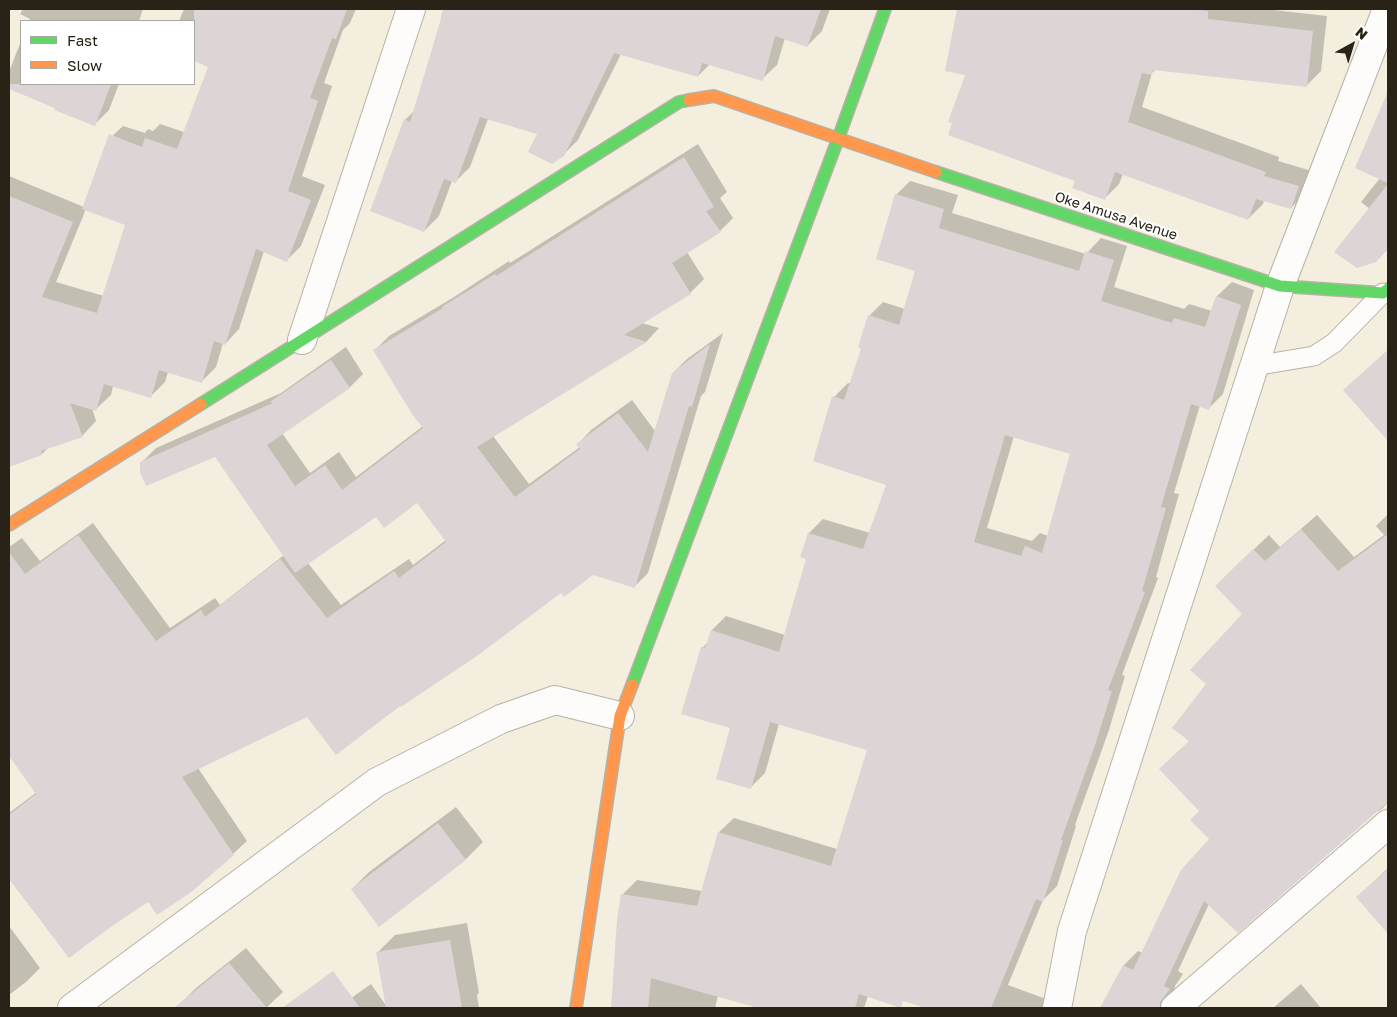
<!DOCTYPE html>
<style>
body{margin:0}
#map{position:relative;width:1397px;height:1017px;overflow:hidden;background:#f4eedf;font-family:"Golos Text",sans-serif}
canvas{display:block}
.frame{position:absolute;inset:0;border:10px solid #282316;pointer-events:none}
.legend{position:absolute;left:20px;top:20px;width:175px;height:65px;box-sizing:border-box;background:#fff;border:1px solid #a9a7a2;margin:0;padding:6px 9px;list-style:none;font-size:15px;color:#282316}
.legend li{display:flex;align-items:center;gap:10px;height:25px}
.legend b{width:25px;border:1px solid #a9a7a2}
.north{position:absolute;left:1327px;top:20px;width:50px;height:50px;-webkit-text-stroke:4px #fff;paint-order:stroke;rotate:39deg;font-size:14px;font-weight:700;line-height:20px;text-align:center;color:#282316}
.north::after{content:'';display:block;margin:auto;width:18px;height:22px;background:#282316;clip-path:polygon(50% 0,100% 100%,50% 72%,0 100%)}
</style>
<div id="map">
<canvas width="1397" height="1017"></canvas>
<div class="frame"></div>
<ul class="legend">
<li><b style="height:6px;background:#63d668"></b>Fast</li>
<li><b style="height:6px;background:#ff974d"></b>Slow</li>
</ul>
<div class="north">N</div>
</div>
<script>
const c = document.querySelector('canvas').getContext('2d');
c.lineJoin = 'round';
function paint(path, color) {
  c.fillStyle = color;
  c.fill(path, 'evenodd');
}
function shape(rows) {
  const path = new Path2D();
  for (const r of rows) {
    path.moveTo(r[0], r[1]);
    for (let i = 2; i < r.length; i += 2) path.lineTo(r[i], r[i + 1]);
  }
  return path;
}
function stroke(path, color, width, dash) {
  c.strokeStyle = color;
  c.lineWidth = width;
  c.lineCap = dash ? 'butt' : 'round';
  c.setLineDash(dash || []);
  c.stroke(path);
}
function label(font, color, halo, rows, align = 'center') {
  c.font = font + ' "Golos Text",sans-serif';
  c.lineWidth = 4;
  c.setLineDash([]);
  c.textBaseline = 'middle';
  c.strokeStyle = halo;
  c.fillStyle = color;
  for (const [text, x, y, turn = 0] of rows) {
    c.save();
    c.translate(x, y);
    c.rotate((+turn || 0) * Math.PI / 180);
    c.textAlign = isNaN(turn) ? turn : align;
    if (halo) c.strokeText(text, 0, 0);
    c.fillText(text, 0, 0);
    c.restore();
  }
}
paint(shape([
 [23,9,143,9,139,21,29,21,30,19,20,14],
 [184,9,356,9,350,23,343,30,324,83,332,86,302,176,325,185,301,246,287,260,264,251,239,329,225,344,223,343,216,367,202,381,168,372,165,382,151,396,113,386,111,395,96,409,92,408,96,421,82,436,48,448,42,454,9,466,9,176,84,207,108,140,123,126,145,133,148,129,153,131,160,124,184,132,210,66,194,60,194,21,179,21],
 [86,209,127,224,104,296,56,282],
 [444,9,540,9,530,39,565,51,581,9,830,9,822,31,807,46,785,38,777,65,762,79,710,64,698,76,621,54,578,140,563,155,538,133,488,119,470,167,455,182,452,181,439,216,424,231,405,120,415,110,443,18,441,17],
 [959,9,1273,9,1273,10,1327,16,1321,71,1306,86,1156,69,1152,73,1142,107,1279,157,1278,161,1312,171,1306,193,1291,208,1264,200,1263,204,1248,219,1123,174,1119,184,1105,198,967,74,946,70],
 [21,41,21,84,119,84,109,110,94,125,9,88,9,72],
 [1388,94,1388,248,1376,261,1370,209,1361,202,1380,178,1356,167],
 [698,144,727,192,720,198,733,218,720,231,687,252,704,279,690,293,642,323,659,328,647,341,493,436,529,484,580,447,578,444,591,430,632,400,655,431,673,373,687,359,723,333,705,392,701,396,648,573,634,587,592,574,562,592,198,768,247,841,233,854,149,900,107,928,70,957,9,877,9,813,37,792,9,754,9,547,22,538,40,561,93,523,170,628,215,598,220,605,284,555,215,455,142,462,156,448,281,393,346,347,363,374,350,387,282,433,310,473,339,452,356,477,423,426,375,350,389,336,454,297,509,261,510,263],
 [417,501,446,540,413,565,409,559,341,605,308,563,377,516],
 [910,181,958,195,952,213,1086,254,1101,238,1127,246,1114,287,1184,309,1189,304,1212,311,1217,296,1232,282,1254,290,1223,394,1209,408,1200,405,1174,493,1179,494,1156,577,1158,578,1122,675,1125,676,1109,730,1075,825,1076,826,1057,886,1043,900,1008,985,1046,999,1042,1008,921,1008,915,964,868,996,864,1008,763,1008,718,996,715,1008,616,1008,622,895,637,880,702,891,719,832,734,818,837,849,869,749,779,724,765,773,751,787,732,727,702,648,708,642,712,630,726,616,785,635,807,558,802,556,809,533,823,519,870,533,887,484,834,397,848,383,851,384,863,348,869,316,883,302,905,309,916,270,896,195],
 [1014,436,1072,454,1048,536,1040,533,1032,541,987,528],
 [1388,350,1388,439,1345,390],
 [1388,514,1388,802,1382,809,1209,904,1178,971,1183,974,1175,986,1174,992,1166,1008,1101,1008,1124,965,1138,951,1143,953,1210,839,1200,811,1190,741,1208,684,1244,614,1231,571,1269,535,1280,547,1317,515,1354,557,1384,535,1376,526],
 [456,807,483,842,466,859,379,925,352,889,369,872],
 [1388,868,1388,932,1357,897],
 [467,923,479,993,477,995,479,1008,337,1008,371,984,387,1007,378,952,395,935],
 [9,926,40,968,26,982,9,995],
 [246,948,283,992,266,1008,184,1008,180,1004,196,988],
 [1301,984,1321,1008,1273,1008]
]), '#0003');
paint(shape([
 [194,9,347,9,336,39,332,38,310,98,318,101,288,191,311,200,287,262,256,249,225,345,214,341,202,383,159,370,151,398,104,384,96,411,70,403,83,437,41,451,42,455,9,467,9,196,73,222,42,297,97,313,125,225,82,209,109,134,142,147,145,138,177,149,208,67,194,61],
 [444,9,821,9,807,47,775,36,763,81,702,63,698,77,614,53,564,156,552,164,528,152,537,134,480,117,456,183,444,179,424,232,370,211,404,119,410,122],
 [957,9,1186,9,1208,11,1208,19,1313,31,1307,87,1153,70,1152,75,1142,73,1128,122,1266,172,1264,176,1299,186,1291,209,1256,199,1248,220,1115,172,1105,200,1072,188,1075,181,948,135,952,123,948,122,965,75,945,71],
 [9,84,111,84,95,126,54,110,55,108,9,89],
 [1388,91,1388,183,1355,168],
 [684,157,714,207,706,211,721,232,672,263,691,294,624,335,647,342,477,447,515,497,580,449,576,444,618,413,648,452,672,373,710,344,692,407,689,406,635,588,593,575,564,597,561,593,477,656,401,707,400,706,336,755,307,717,182,777,234,855,190,893,157,915,148,902,108,929,69,958,9,879,9,815,36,794,9,756,9,552,25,574,78,535,156,641,201,610,205,617,280,559,327,618,394,571,399,578,446,542,417,503,384,528,376,517,295,573,215,457,146,486,140,472,140,462,273,403,270,402,331,360,350,388,267,445,295,486,325,465,342,490,423,428,412,414,373,350,443,308,442,307,495,274,496,276],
 [1388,184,1388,249,1376,262,1357,268,1334,252],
 [895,194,944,209,939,228,1079,271,1085,251,1114,260,1101,301,1172,323,1174,318,1205,327,1216,296,1241,305,1209,410,1191,404,1161,507,1166,508,1142,591,1145,592,1108,690,1112,691,1095,745,1061,840,1063,840,1043,902,1036,899,991,1008,926,1008,903,1001,901,1008,859,994,855,1008,758,1008,651,978,648,1008,611,1008,617,920,621,894,697,906,718,832,831,866,867,750,770,722,751,789,716,779,730,728,681,714,701,647,705,648,711,630,779,652,806,559,800,557,808,533,863,549,886,485,813,461,832,396,844,400,861,349,858,347,868,315,899,325,915,271,876,259],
 [1005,435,1070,454,1042,553,1025,546,1021,556,974,542],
 [1388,350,1388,441,1343,390],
 [1301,529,1338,571,1388,534,1388,802,1238,933,1204,901,1164,986,1170,989,1160,1002,1160,1008,1100,1008,1123,965,1133,970,1181,870,1209,839,1190,820,1199,811,1159,769,1189,741,1172,728,1206,684,1190,670,1242,614,1215,586,1253,549,1265,561],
 [438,823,466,860,379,927,351,889],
 [1388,869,1388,934,1356,897],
 [450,940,462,1008,386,1008,376,952],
 [229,963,267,1008,174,1008],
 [333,971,360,1008,282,1008]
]), '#dcd4d5');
const lane = shape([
 [1254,366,1314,356,1334,343,1383,293]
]);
const street = shape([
 [302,340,411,9],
 [72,1008,377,782,501,719,555,700,620,716],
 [1057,1008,1072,931,1280,286,1387,9],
 [1175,1008,1388,824]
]);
const fast = shape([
 [936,172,1280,286,1383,293,1388,289],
 [201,404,679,102,689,100],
 [632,685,838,139,885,9]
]);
const slow = shape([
 [689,100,714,96,936,172],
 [9,525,201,404],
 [576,1008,620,716,632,685]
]);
stroke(lane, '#b7b2a5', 21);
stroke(street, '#b7b2a5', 30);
stroke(fast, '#b7b2a5', 14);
stroke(slow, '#b7b2a5', 14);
stroke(lane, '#fdfcfa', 19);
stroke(street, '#fdfcfa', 28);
stroke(fast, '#63d668', 11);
stroke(slow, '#ff974d', 11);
label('14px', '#282316', '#fff', [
 ["Oke Amusa Avenue",1116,216,18]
]);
</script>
